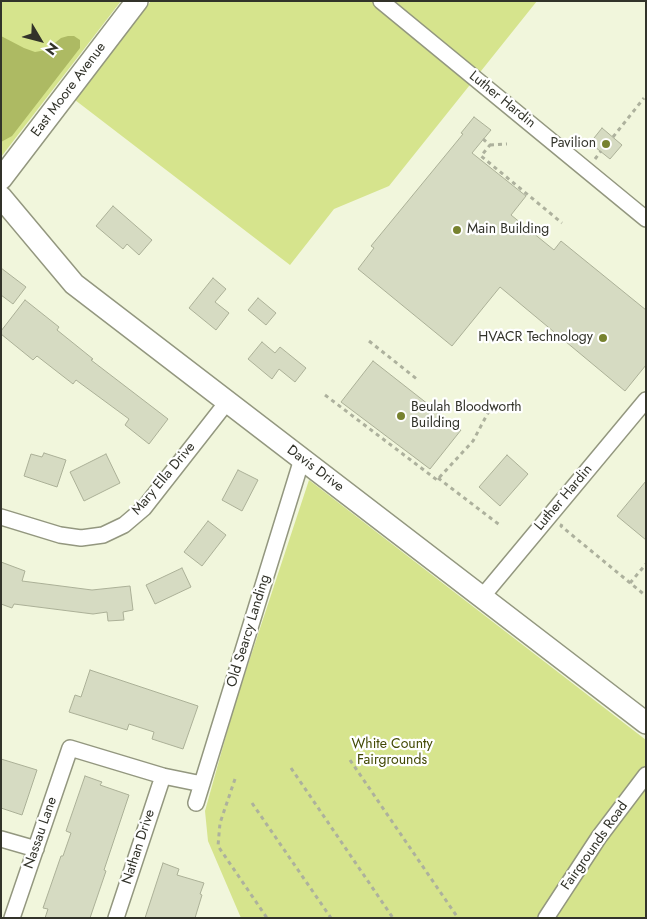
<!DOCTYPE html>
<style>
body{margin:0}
#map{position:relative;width:647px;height:919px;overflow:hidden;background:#f1f6dc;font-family:Jost,sans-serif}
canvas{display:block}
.frame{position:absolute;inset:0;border:2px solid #32332a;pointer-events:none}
.north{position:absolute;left:15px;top:15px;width:50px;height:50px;-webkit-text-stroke:4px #fff;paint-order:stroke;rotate:127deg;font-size:14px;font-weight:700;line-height:20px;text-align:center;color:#32332a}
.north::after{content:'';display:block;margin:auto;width:18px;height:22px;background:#32332a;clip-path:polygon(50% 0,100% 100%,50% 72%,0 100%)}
</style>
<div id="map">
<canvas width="647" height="919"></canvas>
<div class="frame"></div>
<div class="north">N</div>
</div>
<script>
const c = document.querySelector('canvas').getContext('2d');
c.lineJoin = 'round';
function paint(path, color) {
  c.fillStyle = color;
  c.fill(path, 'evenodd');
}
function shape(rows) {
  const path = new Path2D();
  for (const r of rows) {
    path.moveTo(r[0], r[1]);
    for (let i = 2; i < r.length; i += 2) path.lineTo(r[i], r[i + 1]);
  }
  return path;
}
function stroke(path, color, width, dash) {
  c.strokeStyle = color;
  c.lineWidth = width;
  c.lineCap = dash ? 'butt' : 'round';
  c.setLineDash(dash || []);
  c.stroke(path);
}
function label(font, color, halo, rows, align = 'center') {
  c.font = font + ' Jost,sans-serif';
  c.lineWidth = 4.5;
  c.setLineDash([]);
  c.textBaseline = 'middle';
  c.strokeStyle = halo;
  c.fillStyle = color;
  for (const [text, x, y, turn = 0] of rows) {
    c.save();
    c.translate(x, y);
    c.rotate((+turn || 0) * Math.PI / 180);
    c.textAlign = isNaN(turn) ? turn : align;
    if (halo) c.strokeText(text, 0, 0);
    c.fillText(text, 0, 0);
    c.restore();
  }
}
paint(shape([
 [1,1,121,1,1,157],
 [151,1,537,1,389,186,334,209,290,265,75,100],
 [309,480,646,740,646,918,241,918,208,841,205,811,234,707]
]), '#d6e48d');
paint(shape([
 [1,36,24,48,35,52,46,50,61,38,68,36,74,36,80,40,80,48,12,136,1,142]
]), '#adba63');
const building = shape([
 [474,117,491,130,472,153,526,196,511,215,554,250,561,241,646,310,646,365,625,391,500,287,452,346,358,269,374,248,371,246,463,134,461,133,474,117],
 [602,128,622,145,610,159,590,143,602,128],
 [113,206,152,240,139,255,127,244,123,249,96,226,113,206],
 [1,268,26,287,13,304,1,295,1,268],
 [213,278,226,289,215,302,229,313,216,330,189,308,213,278],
 [258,298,276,313,266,325,248,310,258,298],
 [25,300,59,327,57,330,93,359,91,360,168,419,149,444,125,425,129,419,76,380,73,384,37,356,33,360,1,334,1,331,25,300],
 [262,342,275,353,280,347,306,368,295,382,279,369,272,379,248,359,262,342],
 [373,361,461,430,430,469,341,402,373,361],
 [44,453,66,460,57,487,24,476,31,454,42,457,44,453],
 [106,454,120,483,84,501,70,472,106,454],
 [507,455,528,474,500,506,479,487,507,455],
 [238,470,258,480,242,511,222,500,238,470],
 [646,481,646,540,617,516,646,481],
 [208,521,226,535,202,566,184,552,208,521],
 [1,562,25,571,22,581,92,590,130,586,133,610,123,612,124,620,108,621,107,612,93,614,14,604,12,608,1,604,1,562],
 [182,568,191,587,155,604,146,585,182,568],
 [90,670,198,706,183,749,152,739,154,732,129,724,127,730,69,712,75,695,81,697,90,670],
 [1,759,37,770,22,815,1,808,1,759],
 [85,776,102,782,100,785,129,795,104,870,106,871,90,918,45,918,48,909,43,908,61,856,63,856,71,833,66,831,85,776],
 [163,863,179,869,177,875,204,883,200,894,202,895,195,918,145,918,163,863]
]);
paint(building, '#d6dbc2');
stroke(building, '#abb097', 1);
const street = shape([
 [381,1,646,219],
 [1,517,60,535,81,538,103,535,124,525,144,508,227,402],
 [482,597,646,400],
 [196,803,302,459],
 [1,839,36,849],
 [12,918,70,748,163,776,202,784],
 [116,918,163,776],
 [546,918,599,837,646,775]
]);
const secondary = shape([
 [1,179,137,1],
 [1,197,74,284,646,723]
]);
stroke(street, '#93977f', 18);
stroke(secondary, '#93977f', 24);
stroke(shape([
 [613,137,644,98],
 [483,139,490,145,481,156,562,223],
 [490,145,507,144],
 [595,159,601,151],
 [369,341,418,380],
 [325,395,437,480,473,441,490,409],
 [438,478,501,526],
 [562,524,561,526,646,596],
 [630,583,646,564],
 [350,760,458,918],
 [291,768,393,918],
 [235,779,220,823,218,846,267,918],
 [252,803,331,918]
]), '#adb19d', 3, [4, 4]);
stroke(street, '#fff', 15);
stroke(secondary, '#fff', 21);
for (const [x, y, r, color] of [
 [606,144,5,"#77822f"],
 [457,230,5,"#77822f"],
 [603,338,5,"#77822f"],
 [401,416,5,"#77822f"]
]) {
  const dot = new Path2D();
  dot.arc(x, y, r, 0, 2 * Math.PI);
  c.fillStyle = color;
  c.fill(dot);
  stroke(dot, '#fff', 2);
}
label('14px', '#32332a', '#fff', [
 ["East Moore Avenue",69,90,-53],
 ["Luther Hardin",502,100,39],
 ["Davis Drive",315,469,37],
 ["Mary Ella Drive",164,479,-50],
 ["Luther Hardin",564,498,-50],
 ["Old Searcy Landing",249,631,-73],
 ["Nassau Lane",41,833,-71],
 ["Fairgrounds Road",595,846,-55],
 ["Nathan Drive",139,847,-72]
]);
label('14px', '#32332a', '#fff', [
 ["Pavilion",596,144],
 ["Main Building",467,230,"left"],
 ["HVACR Technology",593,338],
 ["Beulah Bloodworth",411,408,"left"],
 ["Building",411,424,"left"]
], 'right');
label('14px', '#424904', '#fff', [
 ["White County",392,745],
 ["Fairgrounds",392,761]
]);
</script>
